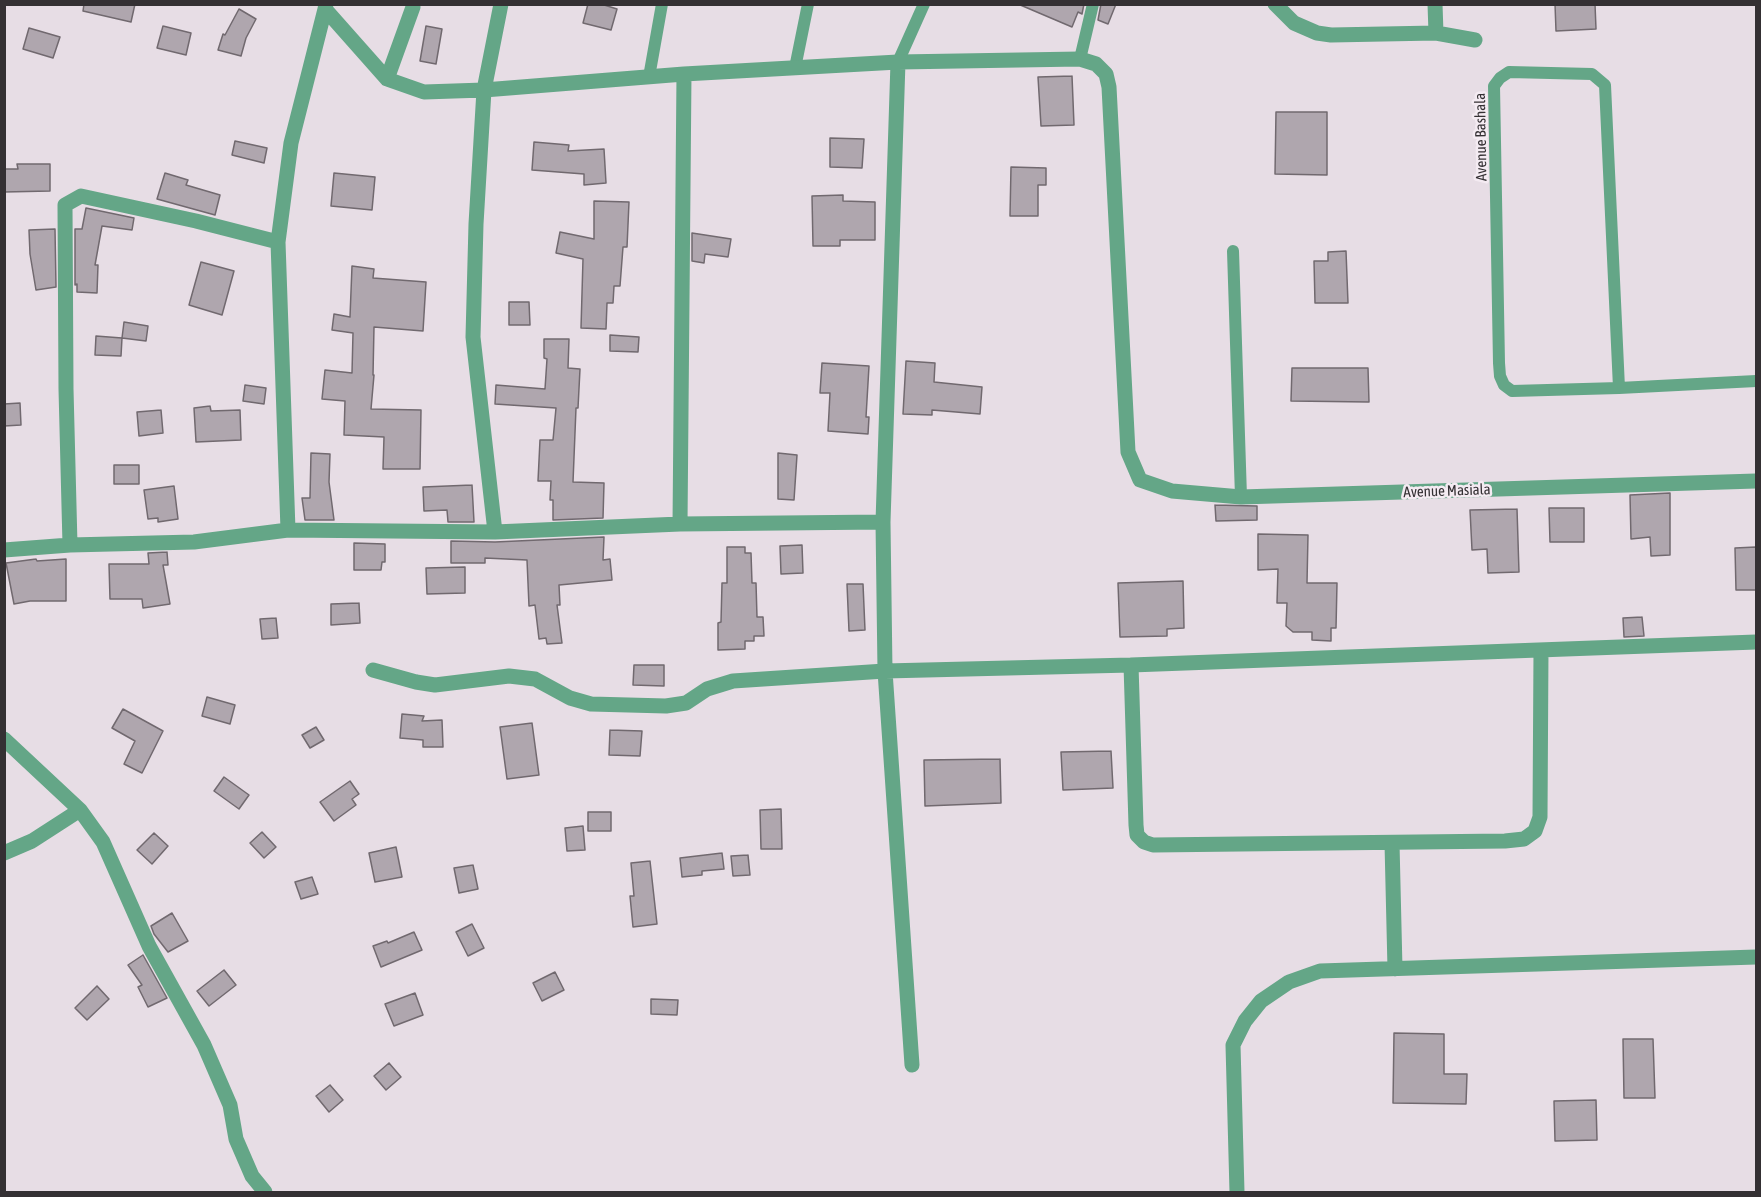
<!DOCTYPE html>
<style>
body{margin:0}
#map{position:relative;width:1761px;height:1197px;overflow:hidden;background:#e7dde5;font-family:"Asap Condensed",sans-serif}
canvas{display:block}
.frame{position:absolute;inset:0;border:6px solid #343033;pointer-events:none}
</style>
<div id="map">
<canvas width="1761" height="1197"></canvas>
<div class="frame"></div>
</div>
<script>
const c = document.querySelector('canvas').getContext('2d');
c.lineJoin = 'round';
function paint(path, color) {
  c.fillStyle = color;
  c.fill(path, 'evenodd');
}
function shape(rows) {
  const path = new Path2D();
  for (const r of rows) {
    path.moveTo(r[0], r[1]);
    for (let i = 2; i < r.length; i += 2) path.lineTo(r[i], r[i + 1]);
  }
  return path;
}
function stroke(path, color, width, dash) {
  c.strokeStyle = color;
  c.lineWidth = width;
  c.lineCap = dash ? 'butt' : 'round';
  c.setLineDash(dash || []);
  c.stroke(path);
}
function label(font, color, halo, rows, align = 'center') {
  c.font = font + ' "Asap Condensed",sans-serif';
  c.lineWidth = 5;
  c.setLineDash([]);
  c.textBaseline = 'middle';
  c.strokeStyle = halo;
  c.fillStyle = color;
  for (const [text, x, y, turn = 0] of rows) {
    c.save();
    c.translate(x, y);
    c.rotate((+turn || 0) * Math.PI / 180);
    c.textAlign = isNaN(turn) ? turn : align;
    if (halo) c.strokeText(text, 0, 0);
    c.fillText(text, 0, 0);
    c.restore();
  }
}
const building = shape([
 [84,4,135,4,131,22,83,11,84,4],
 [588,4,601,4,617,9,611,30,583,23,588,4],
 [1018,4,1084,4,1082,14,1078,12,1072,27,1018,4],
 [1101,4,1116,4,1108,24,1098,20,1101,4],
 [1555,4,1595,4,1596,29,1556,31,1555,4],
 [239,9,256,19,246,38,241,56,218,50,223,34,225,35,239,9],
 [163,26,191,33,186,55,157,48,163,26],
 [426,26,442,29,436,64,420,61,426,26],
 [29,28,60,37,53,58,23,49,29,28],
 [1072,76,1074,125,1041,126,1038,77,1072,76],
 [1276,112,1327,112,1327,175,1275,174,1276,112],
 [830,138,864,139,862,168,830,167,830,138],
 [235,141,267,148,264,163,232,155,235,141],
 [534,142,569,145,568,151,604,149,606,183,584,185,584,174,532,170,534,142],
 [17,164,50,164,50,191,4,192,4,169,18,169,17,164],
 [1011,167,1046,168,1046,185,1038,185,1038,216,1010,216,1011,167],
 [165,173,188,180,186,185,220,195,215,215,157,199,165,173],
 [334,173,375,177,372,210,331,206,334,173],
 [843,195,843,201,875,202,875,240,840,240,840,246,813,246,812,196,843,195],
 [594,201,629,202,627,247,623,247,620,286,614,286,613,303,607,303,606,329,581,328,583,259,556,253,560,232,594,239,594,201],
 [86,208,134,218,132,230,102,226,95,265,98,265,97,293,77,292,77,284,75,285,75,229,82,229,86,208],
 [55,229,56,287,36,290,30,254,29,230,55,229],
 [692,233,731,239,728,257,705,254,704,263,692,261,692,233],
 [1346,251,1348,303,1315,303,1314,261,1328,261,1328,252,1346,251],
 [201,262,234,271,222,315,189,305,201,262],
 [352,266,374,269,373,278,426,282,423,331,374,327,373,375,374,375,371,409,421,410,420,469,383,469,384,437,344,435,345,401,322,399,325,370,352,373,353,333,332,330,334,314,350,317,352,266],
 [509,302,529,302,530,325,509,325,509,302],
 [124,322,148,326,146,341,122,338,124,322],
 [610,335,639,337,638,352,610,351,610,335],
 [96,336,122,338,121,356,95,355,96,336],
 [544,339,569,339,568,368,580,369,578,408,576,408,573,482,604,483,603,518,553,520,553,500,550,500,551,481,538,481,540,440,553,440,556,408,495,404,496,385,545,389,547,359,544,358,544,339],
 [906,361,935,363,934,382,982,387,980,414,932,410,932,415,903,414,906,361],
 [822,363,869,366,866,417,869,417,868,434,828,431,830,393,820,393,822,363],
 [1292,368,1368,368,1369,402,1291,401,1292,368],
 [245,385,266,388,264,404,243,401,245,385],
 [20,403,21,425,4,426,4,404,20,403],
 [210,406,211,411,240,410,241,440,196,442,194,408,210,406],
 [161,410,163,433,139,436,137,412,161,410],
 [311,453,330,454,329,482,334,520,305,520,302,498,310,498,311,453],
 [778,453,797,455,794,500,778,499,778,453],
 [114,465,139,465,139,484,114,484,114,465],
 [472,485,474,522,448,522,447,510,424,511,423,487,472,485],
 [174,486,178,519,158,522,158,518,148,519,144,490,174,486],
 [1670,493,1670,555,1651,556,1650,537,1631,539,1630,495,1670,493],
 [1215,505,1257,506,1257,520,1216,521,1215,505],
 [1549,508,1584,508,1584,542,1550,542,1549,508],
 [1517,509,1519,572,1488,573,1487,549,1472,550,1470,510,1517,509],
 [1258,534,1308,535,1307,583,1337,583,1336,628,1331,628,1331,641,1312,640,1312,632,1293,632,1286,626,1287,603,1277,603,1278,569,1258,570,1258,534],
 [604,537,603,560,610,559,612,580,559,585,560,605,557,605,562,643,547,644,546,638,539,639,535,605,529,606,527,560,485,558,485,563,451,563,451,541,495,542,604,537],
 [354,543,385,544,385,562,382,562,381,570,354,570,354,543],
 [802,545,803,573,781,574,780,546,802,545],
 [727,547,745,547,745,553,751,553,752,583,756,583,757,617,763,617,764,636,754,636,754,641,745,641,745,649,718,650,718,623,721,622,722,583,727,583,727,547],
 [1756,547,1756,590,1736,590,1735,548,1756,547],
 [167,552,168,565,163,565,170,604,143,608,142,599,110,599,109,564,149,564,148,553,167,552],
 [36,559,37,561,66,559,66,601,30,601,14,604,6,563,36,559],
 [465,567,465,593,427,594,426,568,465,567],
 [1183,581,1184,628,1167,629,1167,636,1120,637,1118,583,1183,581],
 [847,584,863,584,865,630,849,631,847,584],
 [359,603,360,623,331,625,331,604,359,603],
 [1642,617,1644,636,1624,637,1623,618,1642,617],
 [276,618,278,638,262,639,260,619,276,618],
 [634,665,664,665,664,686,633,685,634,665],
 [207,697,235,705,230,724,202,716,207,697],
 [123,709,163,731,142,773,124,764,135,741,112,728,123,709],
 [402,714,424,716,422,721,442,720,443,747,423,747,423,740,400,738,402,714],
 [532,723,539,775,507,779,500,727,532,723],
 [316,727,324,740,310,748,302,735,316,727],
 [610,730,642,731,640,756,609,755,610,730],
 [1111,751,1113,788,1063,790,1061,752,1111,751],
 [1000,759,1001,803,925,806,924,760,1000,759],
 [224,777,249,795,239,809,214,791,224,777],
 [350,781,359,794,352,799,356,805,334,821,320,802,350,781],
 [781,809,782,849,761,849,760,810,781,809],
 [588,812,611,812,611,831,588,831,588,812],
 [583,826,585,850,567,851,565,828,583,826],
 [262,832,276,847,264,858,250,843,262,832],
 [154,833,168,846,152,864,137,850,154,833],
 [396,847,402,877,375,882,369,853,396,847],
 [722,853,724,869,702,871,702,875,682,877,680,858,722,853],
 [748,855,750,875,733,876,731,856,748,855],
 [650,861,657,924,633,927,630,896,634,896,631,863,650,861],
 [473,865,478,889,459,893,454,868,473,865],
 [312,877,318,894,301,899,295,882,312,877],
 [172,913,188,941,168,952,154,934,151,926,172,913],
 [472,924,484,948,468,956,456,932,472,924],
 [414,932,422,950,381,967,373,946,387,941,388,943,414,932],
 [143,955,167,998,148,1007,138,987,142,985,128,965,143,955],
 [224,970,236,985,209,1006,197,991,224,970],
 [555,972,564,990,542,1001,533,983,555,972],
 [97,986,109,999,87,1020,75,1008,97,986],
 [415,993,423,1015,394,1026,385,1004,415,993],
 [651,999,678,1000,677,1015,651,1014,651,999],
 [1394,1033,1444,1034,1444,1074,1467,1074,1466,1104,1393,1103,1394,1033],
 [1623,1039,1653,1039,1655,1098,1624,1098,1623,1039],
 [389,1063,401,1077,386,1090,374,1076,389,1063],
 [330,1085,343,1100,329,1112,316,1096,330,1085],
 [1596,1100,1597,1140,1555,1141,1554,1101,1596,1100]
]);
paint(building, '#afa6ae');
stroke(building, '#71696f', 1.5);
stroke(shape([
 [1080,59,1093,4],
 [898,62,924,4],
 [795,68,808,4],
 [649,77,662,4],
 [1233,251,1241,497],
 [1619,388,1605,85,1592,74,1509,72,1500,78,1494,86,1499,363,1500,376,1504,385,1512,391,1619,388,1756,381]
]), '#64a687', 12);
stroke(shape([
 [326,4,325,9,387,79,424,92,484,90,684,74,898,62,1080,59,1096,64,1106,74,1109,87,1128,452,1140,480,1172,491,1241,497,1756,481],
 [1275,4,1294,23,1317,33,1331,35,1436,33,1475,40],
 [1435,4,1436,33],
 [898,62,883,522,885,671,912,1065],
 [387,79,413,7],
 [680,524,684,74],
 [288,530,278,242,291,143,325,9],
 [495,532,473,337,476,224,484,90,501,4],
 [70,545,66,389,65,205,81,196,196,221,278,242],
 [4,550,70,545,194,542,288,530,495,532,680,524,883,522],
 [1131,665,1136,825,1137,835,1144,842,1153,845,1505,841,1524,839,1535,831,1540,817,1541,650],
 [373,670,416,682,435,685,509,676,535,679,570,698,591,704,666,706,686,703,707,689,733,681,885,671,1131,665,1756,642],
 [4,739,80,810,103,842,149,946,204,1045,230,1105,236,1139,252,1176,265,1192],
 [1392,843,1395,969],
 [4,853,32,841,80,810],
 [1237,1192,1233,1045,1245,1021,1261,1001,1289,982,1320,971,1756,957]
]), '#64a687', 15);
label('15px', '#343033', '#f4ebf2', [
 ["Avenue Bashala",1481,137,-91],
 ["Avenue Masiala",1447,491,-2]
]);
</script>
